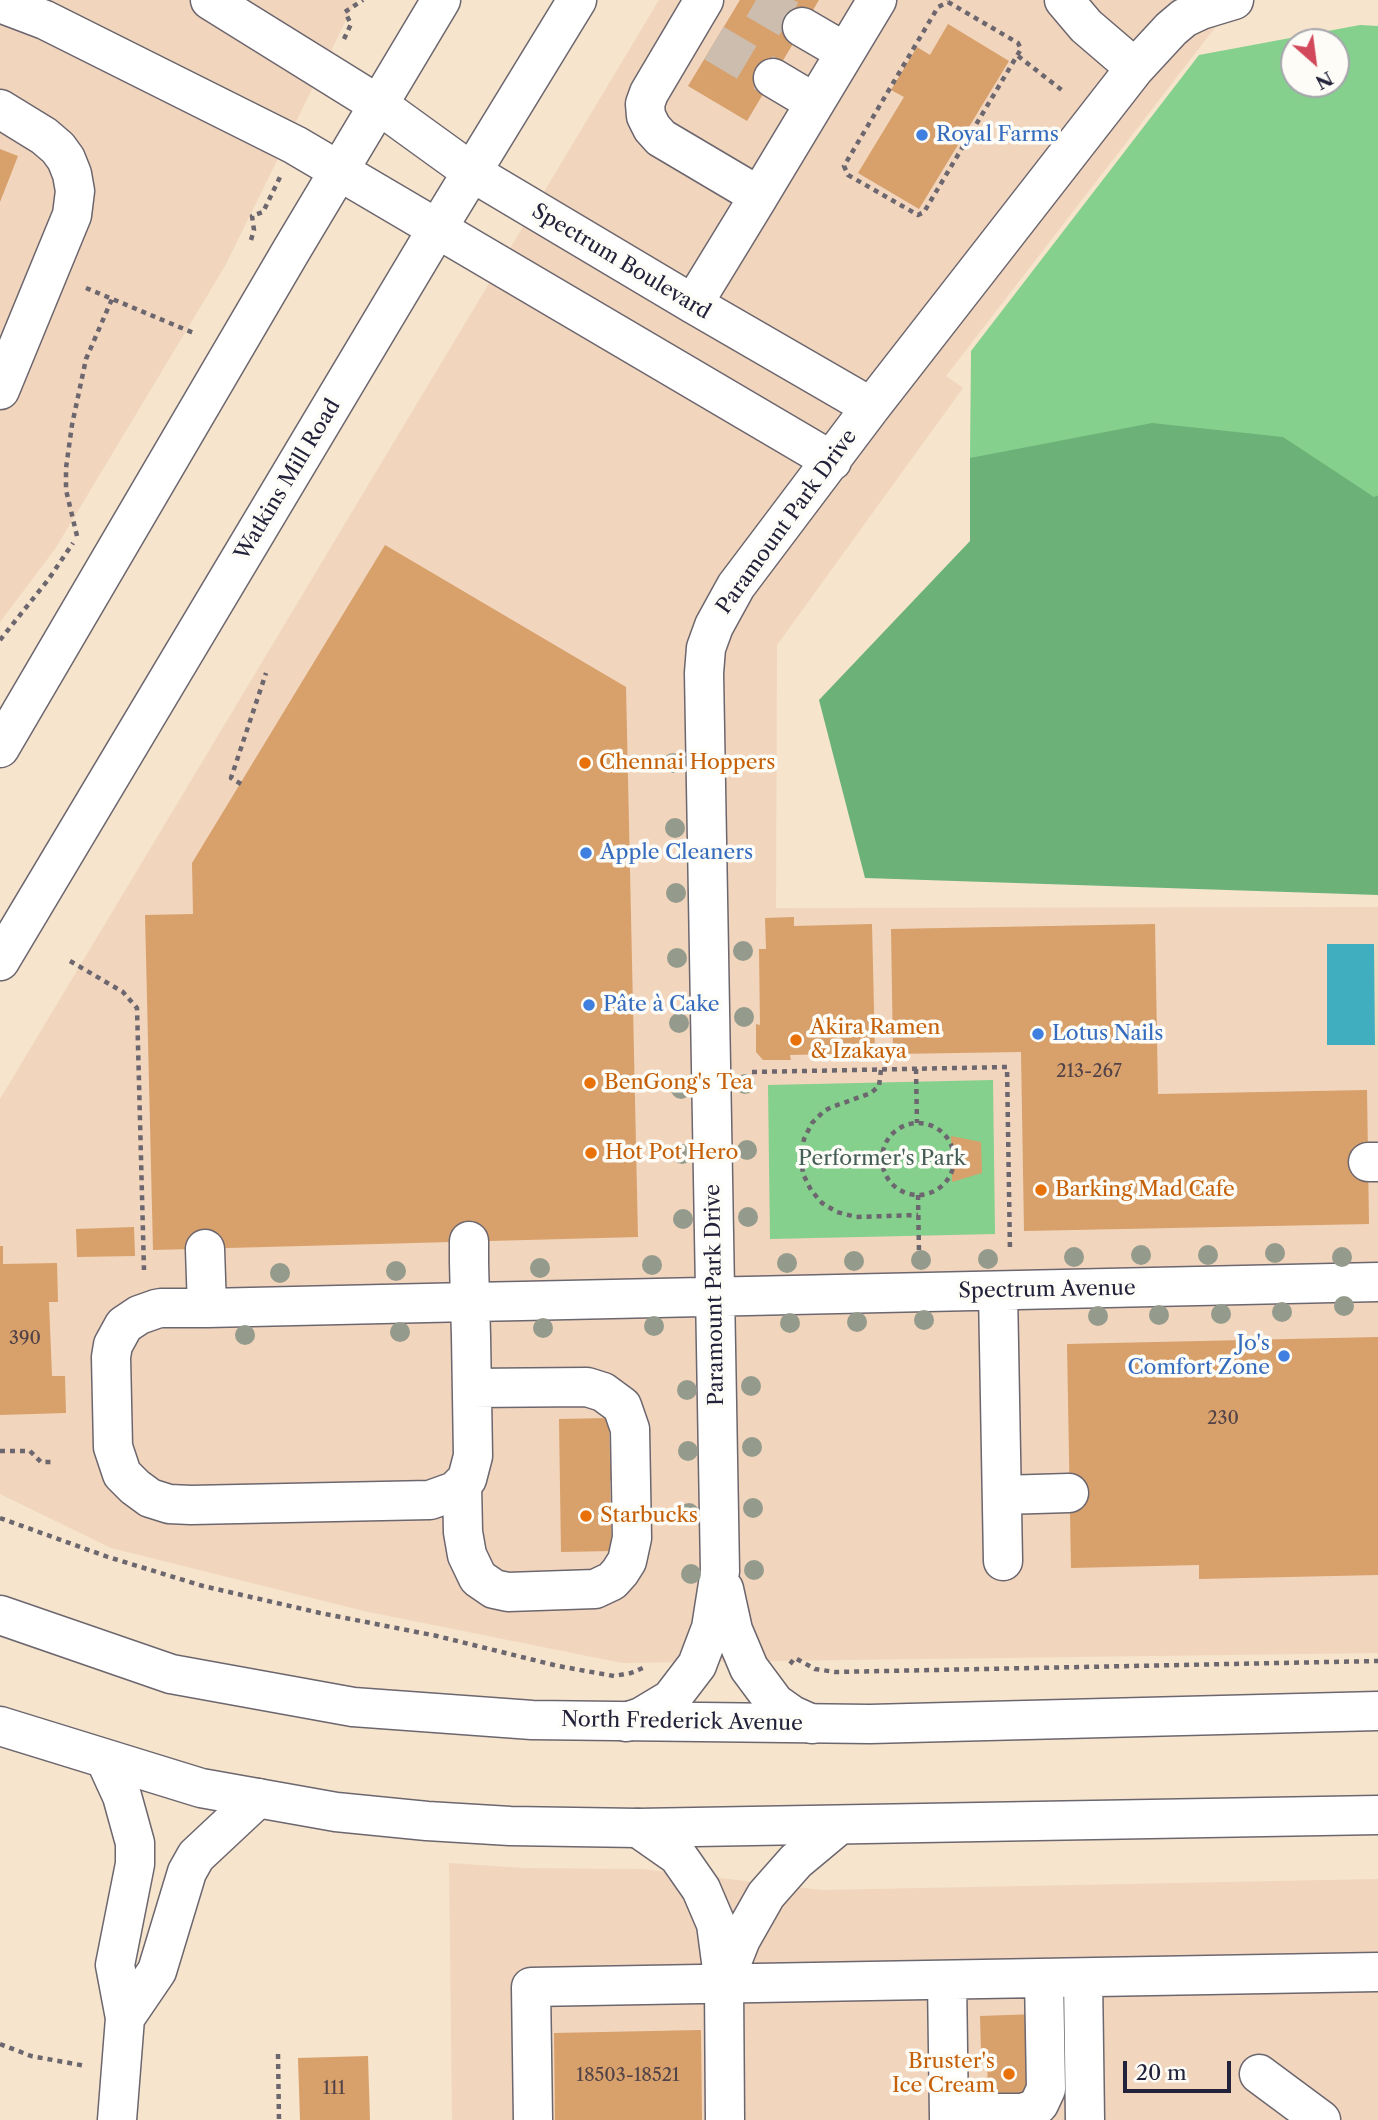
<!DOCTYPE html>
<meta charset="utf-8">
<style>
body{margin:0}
#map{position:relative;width:1378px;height:2120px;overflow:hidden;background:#f6e4cc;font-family:"Libre Caslon Text",serif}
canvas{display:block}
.north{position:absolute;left:1280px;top:28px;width:70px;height:70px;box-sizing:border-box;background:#fdfcf7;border:2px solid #a5a5ac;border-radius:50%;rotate:152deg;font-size:19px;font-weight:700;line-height:28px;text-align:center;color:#22223b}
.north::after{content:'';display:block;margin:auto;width:24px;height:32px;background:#d1495b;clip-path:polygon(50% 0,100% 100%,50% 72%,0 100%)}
.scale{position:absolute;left:1123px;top:2061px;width:108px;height:32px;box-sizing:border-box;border:4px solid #22223b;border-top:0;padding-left:9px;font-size:21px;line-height:24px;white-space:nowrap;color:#22223b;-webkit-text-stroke:5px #fdfcf7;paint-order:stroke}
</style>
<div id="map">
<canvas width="1378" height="2120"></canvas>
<div class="north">N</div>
<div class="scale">20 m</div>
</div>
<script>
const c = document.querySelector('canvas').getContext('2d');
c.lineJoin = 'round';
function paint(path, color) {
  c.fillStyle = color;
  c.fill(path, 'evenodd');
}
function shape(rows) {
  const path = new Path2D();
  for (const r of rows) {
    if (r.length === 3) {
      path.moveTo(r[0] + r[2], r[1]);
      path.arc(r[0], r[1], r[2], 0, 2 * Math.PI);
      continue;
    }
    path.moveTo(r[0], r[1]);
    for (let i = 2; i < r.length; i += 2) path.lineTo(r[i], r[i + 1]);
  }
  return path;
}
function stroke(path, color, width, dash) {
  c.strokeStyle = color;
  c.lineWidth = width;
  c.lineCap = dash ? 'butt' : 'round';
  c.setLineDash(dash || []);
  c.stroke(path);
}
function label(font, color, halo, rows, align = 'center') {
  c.font = font + ' "Libre Caslon Text",serif';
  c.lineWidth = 7;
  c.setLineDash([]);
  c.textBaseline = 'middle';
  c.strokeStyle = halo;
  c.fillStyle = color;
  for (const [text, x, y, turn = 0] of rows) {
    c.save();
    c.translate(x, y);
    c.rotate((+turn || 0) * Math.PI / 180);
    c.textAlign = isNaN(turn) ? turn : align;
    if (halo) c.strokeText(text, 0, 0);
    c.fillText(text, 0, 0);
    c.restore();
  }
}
paint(shape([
 [0,0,356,0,225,266,55,549,0,622],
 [659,0,1213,0,1217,25,946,376,963,388,777,645,776,908,1378,907,1378,1653,622,1663,364,1611,111,1548,0,1494,0,1099],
 [449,1863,525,1868,643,1869,822,1890,1378,1879,1378,2120,452,2120]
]), '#f1d5bd');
paint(shape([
 [1360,25,1378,26,1378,495,1375,497,970,458,971,351,1199,55],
 [1294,42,1336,42,1336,84,1294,84],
 [993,1080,995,1234,770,1239,768,1085]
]), '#85d08d');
paint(shape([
 [1152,423,1283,437,1374,497,1378,495,1378,895,865,878,819,700,970,541,970,458]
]), '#6cb278');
paint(shape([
 [1327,944,1374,944,1375,1045,1327,1045]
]), '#40aebe');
paint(shape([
 [740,0,819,0,747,121,688,86],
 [948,24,1009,61,919,209,858,173,904,97,891,90,917,47,930,55],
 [0,149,18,156,0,202],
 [385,545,626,687,638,1237,153,1250,145,915,193,914,192,863],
 [794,917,794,926,872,924,875,1053,790,1055,791,1060,763,1060,756,1052,756,1024,760,1025,759,949,766,949,765,918],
 [1155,924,1158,1094,1367,1090,1369,1224,1024,1231,1021,1052,893,1054,891,929],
 [951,1136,981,1142,982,1173,952,1182],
 [134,1227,135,1256,77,1257,76,1229],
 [0,1246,3,1246,3,1264,57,1263,58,1302,49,1302,52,1376,65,1376,66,1413,0,1415],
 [1378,1337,1378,1575,1199,1579,1199,1565,1071,1568,1067,1344],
 [609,1418,610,1463,619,1463,619,1481,610,1481,612,1551,561,1552,559,1419],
 [1036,2014,1031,2096,988,2097,987,2052,981,2052,980,2016],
 [701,2030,702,2120,555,2120,554,2033],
 [368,2056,370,2120,300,2120,298,2058]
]), '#d8a06a');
stroke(shape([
 [756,0,802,27],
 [714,43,773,78]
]), '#ccbdaf', 38, [38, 19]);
const minor = shape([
 [210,0,379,105,473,173,693,304,871,407],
 [704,0,649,93,645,104,646,116,652,128,661,138,759,196,877,0],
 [1064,0,1086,26,1135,68],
 [0,3,45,20,295,145,832,461],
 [802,27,845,52],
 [773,78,815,103],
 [0,109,44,136,58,148,66,159,72,174,75,191,72,215,0,390],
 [693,304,759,196],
 [1368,1162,1378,1162],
 [469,1241,469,1262,470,1302,471,1336,473,1456,467,1479,455,1491,430,1500,191,1505,169,1504,150,1498,135,1487,122,1474,113,1447,111,1357,113,1345,124,1325,139,1315,156,1309,161,1308,207,1308,470,1302,522,1301,1378,1282],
 [205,1249,207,1308],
 [998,1291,1003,1561],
 [462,1484,463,1532,467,1555,478,1578,494,1589,508,1592,595,1589,612,1581,620,1572,627,1561,632,1538,630,1429,622,1406,603,1392,587,1387,472,1388],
 [1002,1495,1069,1493],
 [724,1589,733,1630,749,1668,775,1703,792,1715,812,1724],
 [626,1722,641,1717,671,1699,697,1665,711,1628,720,1571,704,673,706,648,714,626,736,586,871,407,1135,68,1171,29,1184,18,1201,10,1234,0],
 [105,1759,122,1796,135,1843,135,1864,115,1965,125,2018,117,2120],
 [638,1828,678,1856,701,1889,716,1924,724,1984,725,2120],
 [1083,1978,1085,2120],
 [947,1980,949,2118],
 [724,1982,741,1939,766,1895,796,1861,838,1826],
 [125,2018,157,1971,187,1872,196,1856,258,1798],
 [1259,2074,1321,2120],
 [949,2094,973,2110,985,2113,1022,2113,1032,2110,1039,2104,1046,2089,1044,1978],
 [533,2120,531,1987,1378,1972]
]);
const major = shape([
 [0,748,291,251,441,0],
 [0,961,437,229,577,0],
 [0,1615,171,1674,353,1707,532,1720,870,1724,1378,1711],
 [0,1726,201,1788,336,1812,427,1821,510,1826,638,1828,1378,1815]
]);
stroke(minor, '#6c666e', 41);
stroke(major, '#6c666e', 41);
stroke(shape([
 [948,2,1018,43,1021,49,924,212,918,215,848,175,844,166,938,7,948,2],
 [344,39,351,24,345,12,363,0],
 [1018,56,1063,91],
 [251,240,254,230,252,216,263,212,280,177],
 [86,288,196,334],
 [77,536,66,490,66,468,72,425,86,359,112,299],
 [0,640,48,580,73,543],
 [241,784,231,778,266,673],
 [70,961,123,992,137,1008,144,1270],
 [916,1069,917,1123],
 [881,1070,879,1086,871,1093,832,1107,824,1111,812,1123,804,1139,801,1156,803,1174,811,1190,822,1203,837,1212,856,1217,918,1215],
 [752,1072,1007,1067,1010,1252],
 [918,1159,36],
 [918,1195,919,1253],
 [0,1451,30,1451,41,1462,53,1462],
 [0,1518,108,1557,203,1586,320,1613,437,1636,558,1666,614,1676,631,1673,645,1667],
 [790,1664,795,1658,815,1669,835,1672,1378,1661],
 [0,2044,31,2056,86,2066],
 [278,2054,279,2120]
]), '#6c666e', 4.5, [5, 5]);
stroke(minor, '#fff', 38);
stroke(major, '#fff', 38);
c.fillStyle = '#959b8c';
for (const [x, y] of [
 [673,763],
 [675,828],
 [676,893],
 [743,951],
 [677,958],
 [744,1017],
 [679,1023],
 [745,1084],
 [681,1089],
 [747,1150],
 [682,1154],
 [748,1217],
 [683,1219],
 [1275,1253],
 [1141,1255],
 [1208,1255],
 [1074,1257],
 [1342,1257],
 [988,1259],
 [921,1260],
 [854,1261],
 [787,1263],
 [652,1265],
 [540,1268],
 [396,1271],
 [280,1273],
 [1344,1306],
 [1282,1312],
 [1221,1314],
 [1159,1315],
 [1098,1316],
 [924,1320],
 [857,1322],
 [790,1323],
 [654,1326],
 [543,1328],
 [400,1332],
 [245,1335],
 [751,1386],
 [687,1390],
 [752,1447],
 [688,1451],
 [753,1508],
 [689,1513],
 [754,1570],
 [691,1574]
]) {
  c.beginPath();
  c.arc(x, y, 10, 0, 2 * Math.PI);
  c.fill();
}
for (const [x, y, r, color] of [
 [922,135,7,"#3f7fe0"],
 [585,763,7,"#e8710a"],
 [586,853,7,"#3f7fe0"],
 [589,1005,7,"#3f7fe0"],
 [1038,1034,7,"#3f7fe0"],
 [796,1040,7,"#e8710a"],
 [590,1083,7,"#e8710a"],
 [591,1153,7,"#e8710a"],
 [1041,1190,7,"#e8710a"],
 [1284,1356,7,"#3f7fe0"],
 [586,1516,7,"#e8710a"],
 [1009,2074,7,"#e8710a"]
]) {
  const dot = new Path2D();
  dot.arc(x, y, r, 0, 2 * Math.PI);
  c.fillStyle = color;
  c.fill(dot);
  stroke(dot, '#fdfcf7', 2.5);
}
label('18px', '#504247', null, [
 ["213-267",1089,1072],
 ["390",25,1339],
 ["230",1223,1419],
 ["18503-18521",628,2076],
 ["111",334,2089]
]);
label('21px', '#366cbe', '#fdfcf7', [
 ["Royal Farms",936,135],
 ["Apple Cleaners",600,853],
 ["Pâte à Cake",603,1005],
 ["Lotus Nails",1052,1034],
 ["Jo's",1270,1344,"right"],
 ["Comfort Zone",1270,1368,"right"]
], 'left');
label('21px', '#22223b', '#fdfcf7', [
 ["Spectrum Boulevard",621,262,31],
 ["Watkins Mill Road",288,480,-59],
 ["Paramount Park Drive",787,522,-54],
 ["Spectrum Avenue",1047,1290,-1],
 ["Paramount Park Drive",715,1295,-91],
 ["North Frederick Avenue",682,1722,1]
]);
label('21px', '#c56008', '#fdfcf7', [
 ["Chennai Hoppers",599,763],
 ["Akira Ramen",810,1028],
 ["& Izakaya",810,1052],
 ["BenGong's Tea",604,1083],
 ["Hot Pot Hero",605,1153],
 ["Barking Mad Cafe",1055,1190],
 ["Starbucks",600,1516],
 ["Bruster's",995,2062,"right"],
 ["Ice Cream",995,2086,"right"]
], 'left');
label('21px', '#455f58', '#fdfcf7', [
 ["Performer's Park",882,1159]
]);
</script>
